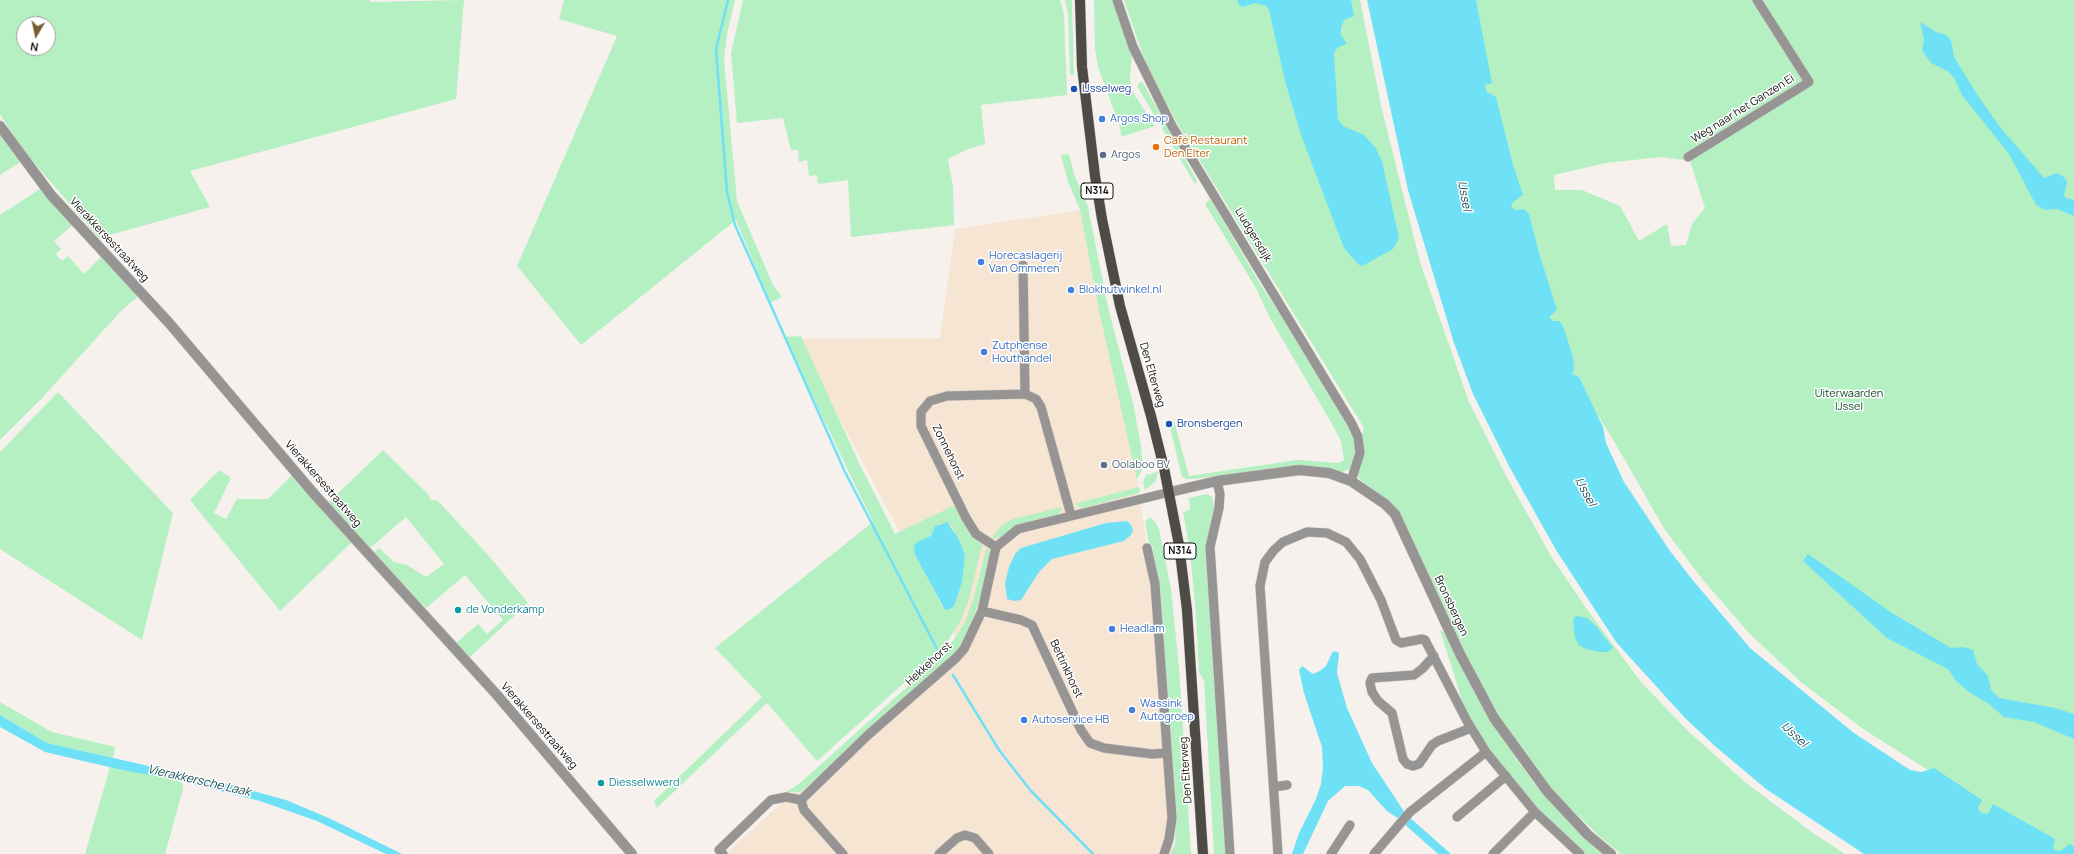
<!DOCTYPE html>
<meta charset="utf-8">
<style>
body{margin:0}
#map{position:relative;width:2074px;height:854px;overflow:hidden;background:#f6f1ec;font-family:Manrope,sans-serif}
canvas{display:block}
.north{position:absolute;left:16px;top:16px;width:40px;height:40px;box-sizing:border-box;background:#fff;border:1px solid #a1a0a0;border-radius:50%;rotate:189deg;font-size:11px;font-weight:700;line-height:16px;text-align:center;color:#141211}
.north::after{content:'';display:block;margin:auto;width:14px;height:18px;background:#7a5e31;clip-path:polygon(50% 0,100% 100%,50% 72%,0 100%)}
</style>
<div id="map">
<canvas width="2074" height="854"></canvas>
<div class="north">N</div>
</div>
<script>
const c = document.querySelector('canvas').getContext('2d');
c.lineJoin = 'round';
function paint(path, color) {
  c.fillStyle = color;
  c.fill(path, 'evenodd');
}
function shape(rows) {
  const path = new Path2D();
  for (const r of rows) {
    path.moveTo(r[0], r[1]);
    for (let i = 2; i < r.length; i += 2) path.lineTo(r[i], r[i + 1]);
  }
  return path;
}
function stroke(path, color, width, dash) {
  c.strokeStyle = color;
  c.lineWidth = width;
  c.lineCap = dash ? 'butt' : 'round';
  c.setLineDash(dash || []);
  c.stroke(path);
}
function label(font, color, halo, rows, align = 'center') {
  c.font = font + ' Manrope,sans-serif';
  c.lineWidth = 3;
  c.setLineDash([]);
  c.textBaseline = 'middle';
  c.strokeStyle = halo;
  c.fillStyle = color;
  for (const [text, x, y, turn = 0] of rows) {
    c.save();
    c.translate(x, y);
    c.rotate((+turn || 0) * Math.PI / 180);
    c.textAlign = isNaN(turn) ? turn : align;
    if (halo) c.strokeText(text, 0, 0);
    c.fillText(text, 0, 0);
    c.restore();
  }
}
paint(shape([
 [1080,210,1099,311,1137,480,1146,540,1174,854,725,854,959,643,797,339,940,338,955,229]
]), '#f7e5d4');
paint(shape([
 [0,0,370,0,370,2,464,0,456,99,190,171,210,207,99,238,23,150,0,114],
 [24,24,48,24,48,48,24,48],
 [564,0,735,0,727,34,724,59,737,201,773,285,782,297,770,303,736,220,581,345,517,266,617,36,559,19],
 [743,0,1060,0,1064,14,1067,95,981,105,985,144,966,150,948,159,953,186,954,225,851,237,848,180,818,184,817,175,809,176,807,160,799,162,798,150,791,150,783,118,737,123,731,53],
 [1065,0,1072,0,1074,75,1070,75,1068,14],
 [1094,0,1115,0,1132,53,1130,80,1132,91,1155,126,1121,137,1120,127,1098,67,1095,49],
 [1124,0,1360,0,1382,110,1420,262,1469,402,1505,474,1551,556,1586,608,1641,682,1688,731,1745,782,1813,833,1845,854,1621,854,1599,836,1548,786,1498,716,1380,495,1359,479,1357,475,1364,446,1362,434,1364,428,1178,125,1146,64],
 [1467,0,2074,0,2074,854,2054,850,1980,813,1939,777,1863,729,1802,683,1749,633,1703,580,1665,530,1614,441,1571,373,1549,321,1510,207,1483,88],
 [1661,157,1690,161,1705,208,1692,224,1686,245,1671,246,1667,224,1639,241,1620,206,1582,190,1555,190,1554,175,1606,163],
 [1140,82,1143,83,1197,181,1195,184,1137,86],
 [0,130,22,161,0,175],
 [1069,154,1074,174,1088,207,1108,307,1133,403,1141,446,1143,467,1137,480,1099,311,1080,210,1068,182,1061,155],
 [43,187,74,224,54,241,61,249,56,254,62,261,68,256,84,274,103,255,140,295,121,311,42,398,0,440,0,215],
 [1207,197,1212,202,1262,287,1280,314,1284,315,1351,433,1356,445,1354,459,1350,469,1342,472,1294,466,1194,479,1186,479,1182,477,1169,423,1174,421,1189,476,1297,460,1339,463,1344,460,1341,441,1332,424,1270,318,1257,290,1205,204,1209,200],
 [801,336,859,463,895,534,955,505,970,533,982,545,969,599,961,620,943,648,817,761,767,703,657,808,654,801,762,697,715,648,873,522,784,337],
 [940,523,951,525,965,555,943,608,915,555,919,541,931,536,935,526],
 [58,392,173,513,142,640,0,549,0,452],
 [383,450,428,494,431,500,437,500,488,555,528,603,469,658,456,643,478,624,487,634,503,620,465,575,426,608,373,553,379,548,394,562,407,565,426,577,444,564,406,517,369,549,328,503],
 [219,470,231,478,214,513,226,519,237,499,268,499,293,474,352,542,280,611,190,500],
 [1158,472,1156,481,1145,490,1143,482,1146,475],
 [1139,487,1140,492,1138,493,1083,508,1074,504],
 [1207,494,1212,497,1214,505,1213,516,1227,854,1214,854,1204,680,1199,673,1196,614,1190,552,1183,512,1190,510,1189,498],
 [1062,507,1058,515,1029,522,1014,527,1005,536,991,539,1001,526,1010,520],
 [1150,517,1156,523,1159,529,1171,589,1179,667,1191,854,1171,854,1175,844,1176,818,1159,586,1152,545,1149,545,1145,521],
 [987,547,991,555,985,583,970,628,961,646,949,660,804,789,800,792,786,792,799,784,945,653,965,622,973,600],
 [1440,630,1444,632,1493,723,1516,758,1535,785,1557,809,1604,854,1585,854,1535,805,1491,751,1476,730,1464,707],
 [0,702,52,732,115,747,113,758,47,743,0,715],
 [110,767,182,781,183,789,165,854,85,854]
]), '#b4f0c2');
paint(shape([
 [1237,0,1351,0,1354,16,1344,20,1341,28,1341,35,1347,44,1338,47,1334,53,1338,119,1343,126,1364,135,1375,147,1382,161,1399,238,1393,249,1362,266,1359,265,1344,248,1302,138,1285,81,1269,10,1266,6,1255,3,1243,7,1240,6],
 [1367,0,1476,0,1492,83,1485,85,1485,87,1487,92,1496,97,1513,165,1523,195,1513,202,1511,207,1516,210,1524,209,1529,214,1539,253,1557,310,1549,317,1553,321,1559,321,1563,326,1573,357,1574,368,1572,374,1579,377,1603,427,1606,443,1624,482,1670,551,1691,578,1750,648,1854,733,1910,770,1921,772,1934,768,1982,800,1978,808,1981,813,1988,814,1993,804,2055,839,2053,848,2055,850,2061,851,2069,844,2074,846,2074,854,1864,854,1766,789,1716,747,1685,718,1616,642,1556,550,1510,468,1473,394,1454,343,1408,190],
 [1920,22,1936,32,1946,35,1951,40,1954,57,1978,96,2000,127,2044,178,2057,173,2064,177,2067,182,2064,195,2066,198,2074,200,2074,216,2057,209,2045,210,2036,205,2009,154,1962,95,1954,78,1949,72,1931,63,1922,50,1924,40],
 [1127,521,1132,526,1133,530,1131,535,1124,541,1052,559,1039,572,1021,600,1014,601,1007,599,1005,583,1009,567,1015,554,1021,548,1106,523],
 [947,522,958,538,965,555,962,582,954,606,950,609,945,610,915,555,914,549,915,544,919,541,931,536,935,526],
 [1808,554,1892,613,1951,648,1964,647,1973,650,1977,664,1988,676,1991,690,1999,698,2055,708,2074,714,2074,739,2034,722,2004,717,1989,704,1969,692,1956,681,1948,669,1887,638,1803,561],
 [1577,616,1587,618,1596,626,1613,648,1608,652,1600,652,1586,649,1579,645,1575,638,1573,623,1574,618],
 [1334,651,1339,653,1337,673,1347,708,1372,763,1405,813,1399,819,1387,811,1368,790,1359,786,1345,786,1328,801,1303,854,1292,854,1299,833,1316,799,1321,784,1323,768,1322,747,1304,693,1299,670,1302,666,1313,674,1320,671,1326,666,1332,653],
 [0,715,47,743,224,783,286,800,331,819,402,854,386,854,317,821,260,801,173,779,122,770,45,752,0,727],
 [1408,816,1451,854,1438,854,1402,822]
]), '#6fe1f6');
stroke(shape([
 [728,0,716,49,727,192,735,225,845,472,937,649],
 [953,675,999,750,1031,791,1093,854]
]), '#6fe1f6', 2.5);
const minor = shape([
 [1117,0,1133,47,1172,126,1352,424,1358,437,1360,453,1351,481],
 [1688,157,1809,82,1757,0],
 [1023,265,1025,394],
 [1217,481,1220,494,1219,508,1210,547,1230,854],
 [996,547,976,534,966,518,921,426,921,412,930,401,947,396,1025,394,1036,399,1041,407,1071,515],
 [1147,548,1155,584,1172,818,1169,839,1164,854],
 [982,611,1021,620,1032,625,1081,730,1090,743,1104,748,1152,754,1166,753],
 [1434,656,1422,669,1414,675,1372,678,1370,683,1372,692,1378,701,1392,713,1403,759,1407,764,1413,766,1419,764,1432,745,1438,741,1471,728],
 [1274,787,1287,785],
 [1457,817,1506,776],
 [723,854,719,850,771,800,786,797,801,800],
 [843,854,804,810,801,800,868,735,956,658,964,649,982,611,996,547,1018,529,1170,492],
 [939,854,957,838,965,835,975,838,989,854],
 [1278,854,1260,586,1265,562,1274,550,1283,542,1307,532,1327,533,1346,542,1360,559,1381,600,1396,640,1401,643,1422,639,1425,640,1467,721,1486,752,1535,812,1580,854],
 [1331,854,1350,825],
 [1374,854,1410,812,1486,752],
 [1493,854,1535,812]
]);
const tertiary = shape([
 [0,126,51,195,170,324,315,495,497,695,632,854],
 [1170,492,1217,481,1299,470,1329,473,1351,481,1385,504,1395,514,1460,654,1494,718,1547,791,1588,835,1611,854]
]);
const primary = shape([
 [1080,0,1082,67,1095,176,1102,219,1120,306,1151,416,1164,468,1179,545,1187,610,1203,854]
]);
stroke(minor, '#d2cdc9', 10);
stroke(tertiary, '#d2cdc9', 11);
stroke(primary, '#d2cdc9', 11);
stroke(minor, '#979593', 9);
stroke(tertiary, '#979593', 10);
stroke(primary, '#4e4b47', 10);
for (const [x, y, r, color] of [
 [1074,89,4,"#1a4fb4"],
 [1102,119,4,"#3f7fe0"],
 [1156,147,4,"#e8710a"],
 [1103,155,4,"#5c6f8a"],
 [981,262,4,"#3f7fe0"],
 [1071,290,4,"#3f7fe0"],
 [984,352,4,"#3f7fe0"],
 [1169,424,4,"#1a4fb4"],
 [1104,465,4,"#5c6f8a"],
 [458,610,4,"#0f9aa8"],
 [1112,629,4,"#3f7fe0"],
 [1132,710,4,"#3f7fe0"],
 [1024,720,4,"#3f7fe0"],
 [601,783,4,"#0f9aa8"]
]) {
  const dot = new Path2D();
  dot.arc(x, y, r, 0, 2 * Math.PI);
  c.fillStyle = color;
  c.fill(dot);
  stroke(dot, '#fff', 1.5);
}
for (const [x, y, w] of [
 [1097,191,32],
 [1180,551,32]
]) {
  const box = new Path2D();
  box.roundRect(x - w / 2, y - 8, w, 16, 3);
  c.fillStyle = '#fff';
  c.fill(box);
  stroke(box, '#141211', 1);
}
label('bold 10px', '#141211', null, [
 ["N314",1097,191],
 ["N314",1180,551]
]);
label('11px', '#164399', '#fff', [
 ["IJsselweg",1082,89],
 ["Bronsbergen",1177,424]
], 'left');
label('11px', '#141211', '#fff', [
 ["Weg naar het Ganzen Ei",1743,109,-32],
 ["Liudgersdijk",1253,235,59],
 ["Vierakkersestraatweg",109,240,47],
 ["Den Elterweg",1152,375,74],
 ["Zonnehorst",948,452,64],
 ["Vierakkersestraatweg",323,484,49],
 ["Bronsbergen",1451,606,65],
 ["Hekkehorst",929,664,-43],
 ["Bettinkhorst",1066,669,65],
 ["Vierakkersestraatweg",539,726,49],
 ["Den Elterweg",1186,770,-94]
]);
label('11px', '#366cbe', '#fff', [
 ["Argos Shop",1110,119],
 ["Horecaslagerij",989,256],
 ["Van Ommeren",989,269],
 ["Blokhutwinkel.nl",1079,290],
 ["Zutphense",992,346],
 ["Houthandel",992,359],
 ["Headlam",1120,629],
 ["Wassink",1140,704],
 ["Autogroep",1140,717],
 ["Autoservice HB",1032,720]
], 'left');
label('11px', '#c56008', '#fff', [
 ["Café Restaurant",1164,141],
 ["Den Elter",1164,154]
], 'left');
label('11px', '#4e5e75', '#fff', [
 ["Argos",1111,155],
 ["Oolaboo BV",1112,465]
], 'left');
label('11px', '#114825', '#fff', [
 ["Uiterwaarden",1849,394],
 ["IJssel",1849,407]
]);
label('11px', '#0d838f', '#fff', [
 ["de Vonderkamp",466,610],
 ["Diesselwwerd",609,783]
], 'left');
label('italic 12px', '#1c4f58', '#fff', [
 ["IJssel",1464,196,79],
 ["IJssel",1585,492,61],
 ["IJssel",1794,735,43],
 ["Vierakkersche Laak",199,781,13]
]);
</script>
